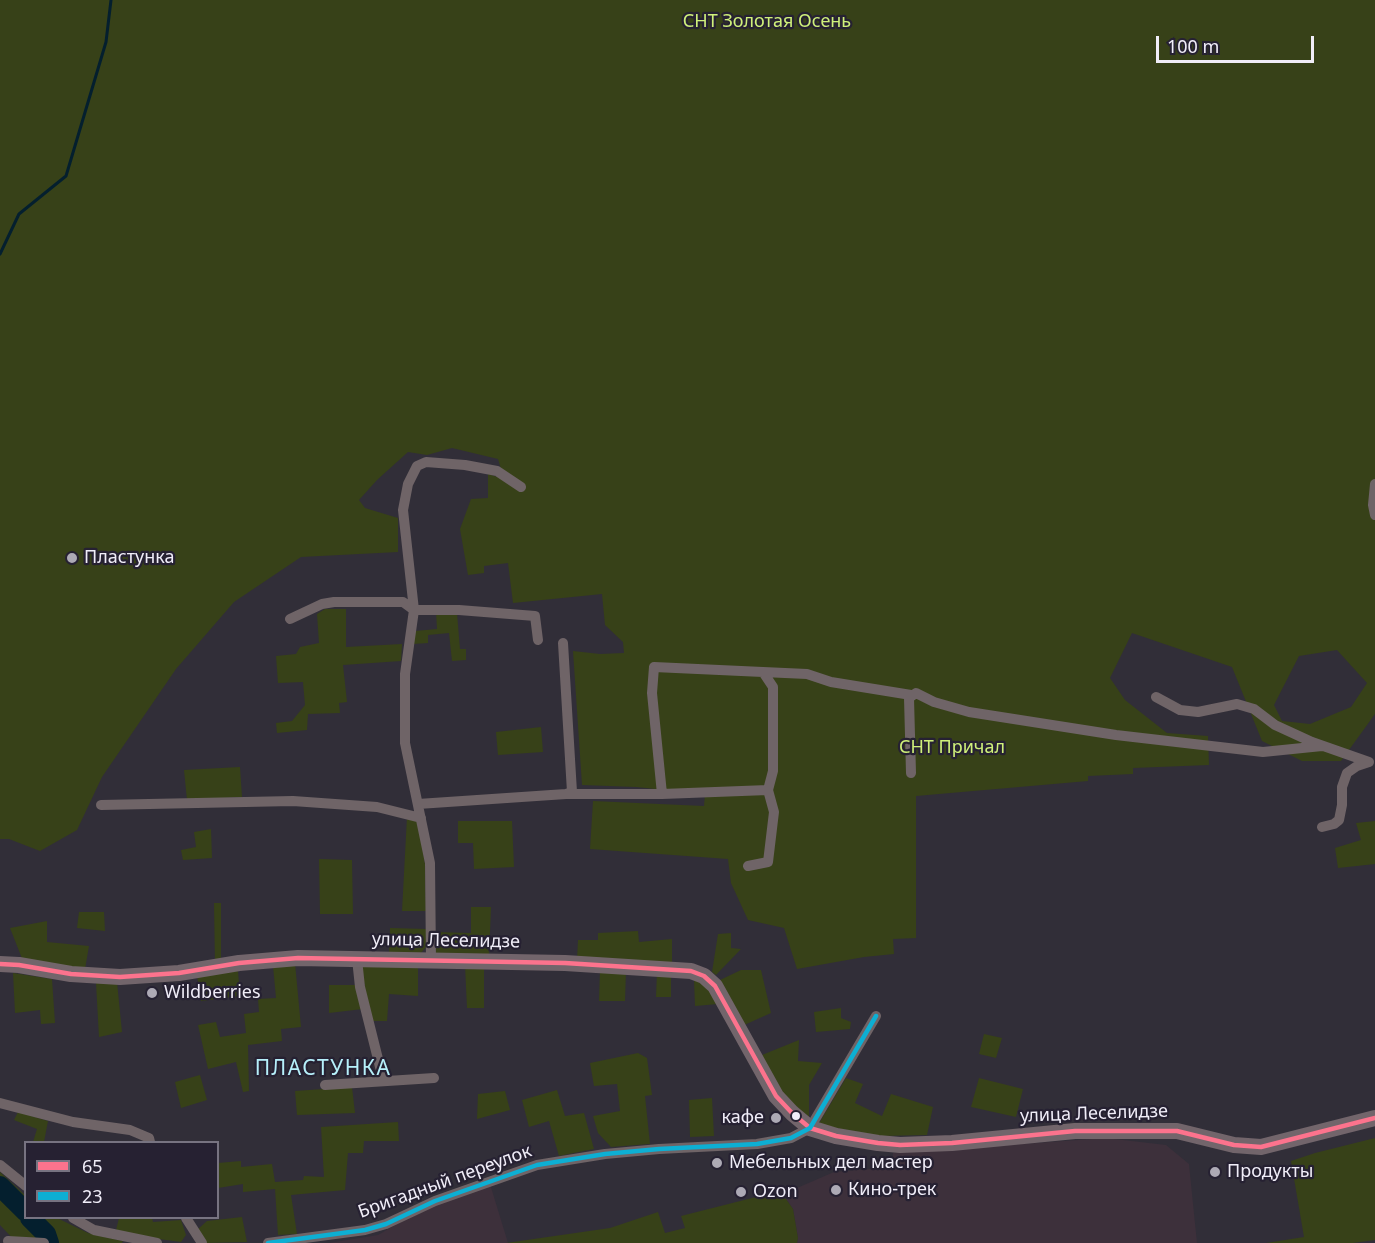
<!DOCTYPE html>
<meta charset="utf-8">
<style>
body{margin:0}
#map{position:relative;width:1375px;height:1243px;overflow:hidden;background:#312e38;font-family:"Noto Sans",sans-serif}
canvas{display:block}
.legend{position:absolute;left:24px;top:1141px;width:195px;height:78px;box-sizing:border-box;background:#262132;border:2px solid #777381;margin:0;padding:8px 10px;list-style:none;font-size:18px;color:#f0edf8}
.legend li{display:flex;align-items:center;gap:12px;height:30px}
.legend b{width:30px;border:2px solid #777381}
.scale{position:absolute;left:1156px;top:36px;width:158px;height:27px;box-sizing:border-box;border:3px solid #f0edf8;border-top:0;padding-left:8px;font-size:18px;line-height:21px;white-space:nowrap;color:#f0edf8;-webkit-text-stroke:4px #262132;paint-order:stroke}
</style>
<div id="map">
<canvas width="1375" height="1243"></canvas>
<ul class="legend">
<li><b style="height:8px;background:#fc738d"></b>65</li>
<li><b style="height:8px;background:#0dafd3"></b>23</li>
</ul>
<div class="scale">100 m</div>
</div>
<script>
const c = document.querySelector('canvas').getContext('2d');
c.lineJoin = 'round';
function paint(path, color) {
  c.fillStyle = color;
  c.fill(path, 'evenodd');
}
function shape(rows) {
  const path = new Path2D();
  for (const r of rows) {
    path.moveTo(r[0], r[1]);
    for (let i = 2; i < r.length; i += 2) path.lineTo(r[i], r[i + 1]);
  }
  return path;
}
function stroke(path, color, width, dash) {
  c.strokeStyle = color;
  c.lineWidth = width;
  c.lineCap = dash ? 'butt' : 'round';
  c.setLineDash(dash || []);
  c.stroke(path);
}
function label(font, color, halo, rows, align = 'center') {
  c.font = font + ' "Noto Sans",sans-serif';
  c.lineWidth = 4.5;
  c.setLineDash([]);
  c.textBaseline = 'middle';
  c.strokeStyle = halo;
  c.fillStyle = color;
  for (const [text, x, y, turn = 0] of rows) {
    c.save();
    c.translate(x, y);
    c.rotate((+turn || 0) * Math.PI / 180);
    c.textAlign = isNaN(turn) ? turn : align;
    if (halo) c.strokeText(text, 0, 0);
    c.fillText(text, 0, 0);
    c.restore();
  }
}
paint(shape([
 [1106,1138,1166,1145,1189,1164,1197,1243,797,1243,798,1238,793,1209,786,1199,797,1188,834,1172,892,1167,893,1153],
 [490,1184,508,1243,329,1243,378,1235,421,1210]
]), '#3d303b');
paint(shape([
 [0,0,1375,0,1375,714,1341,761,1302,761,1262,741,1232,667,1132,633,1110,678,1125,700,1167,733,1208,736,1209,765,1133,768,1133,774,1088,776,1088,781,916,796,916,938,893,939,894,954,864,957,797,969,784,928,748,920,731,883,728,859,590,849,593,801,704,806,705,794,636,787,582,785,573,651,600,654,624,653,623,642,605,625,602,594,513,603,508,563,484,566,484,573,468,575,460,529,471,499,488,498,488,474,504,479,498,459,452,448,427,455,408,452,377,480,359,500,365,508,398,518,398,552,301,557,234,602,176,669,102,777,77,830,40,851,9,839,0,839],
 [1337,650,1367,683,1351,707,1310,724,1282,721,1274,705,1299,656],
 [325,609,346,609,346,647,402,644,401,661,343,665,347,702,339,703,340,713,308,714,307,730,277,733,276,723,292,721,305,705,303,682,278,683,276,656,296,654,300,647,319,643,317,614],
 [436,612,457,613,460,649,466,649,466,660,452,661,449,633,428,635,428,643,413,644,415,631,437,629],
 [541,727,543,752,498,755,496,732],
 [240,767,242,797,187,800,184,770],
 [407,817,418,820,425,864,426,911,402,911],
 [458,821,512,821,514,867,474,869,473,843,458,843],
 [1375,821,1375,864,1338,868,1335,848,1361,840,1356,823],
 [211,829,212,858,183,860,181,850,196,847,194,832],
 [319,859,352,860,353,914,320,914],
 [214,903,221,903,221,965,215,966],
 [471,907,491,907,489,958,436,957,436,932,471,933],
 [79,912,104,912,105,931,77,928],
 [47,921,47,942,89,946,85,969,23,961,10,928],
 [390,928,427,929,427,946,420,954,389,954],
 [638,931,639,942,672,939,672,966,577,960,578,940,598,940,598,933],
 [731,933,731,948,741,949,716,975,712,972,718,934],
 [361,962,418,964,418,996,389,994,387,1021,370,1021],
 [295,963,301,1027,281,1029,282,1041,248,1045,249,1091,243,1092,236,1062,208,1069,198,1025,216,1022,220,1037,246,1033,244,1014,259,1012,258,999,276,998,273,966],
 [465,965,484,966,484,1008,467,1008],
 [600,970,626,971,625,1001,599,1001],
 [741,970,761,970,771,1013,742,1026,720,980],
 [238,971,240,996,201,1001,197,976],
 [657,972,671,973,671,997,656,997],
 [13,973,52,979,55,1023,41,1024,40,1010,15,1013],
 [694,980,705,985,718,1004,695,1006],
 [117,982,122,1032,99,1037,96,983],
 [329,985,358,985,363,1009,329,1013],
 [841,1008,841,1018,851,1022,850,1029,816,1032,814,1012],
 [984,1034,1002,1038,996,1058,979,1054],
 [799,1040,798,1061,822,1063,809,1085,809,1118,779,1091,762,1055],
 [638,1053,647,1058,652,1095,645,1096,650,1144,611,1147,598,1133,593,1116,620,1111,617,1084,594,1086,590,1063],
 [200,1075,207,1100,181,1108,175,1082],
 [846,1078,863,1084,855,1103,882,1116,891,1094,933,1107,927,1135,881,1136,818,1125],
 [979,1078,1023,1089,1016,1117,971,1107],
 [352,1087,355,1113,297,1115,295,1091],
 [557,1090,565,1116,584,1113,594,1149,559,1156,549,1121,529,1127,522,1100],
 [505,1091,510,1110,477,1119,478,1094],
 [712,1098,714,1136,690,1137,689,1100],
 [18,1112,48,1121,44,1142,33,1142,37,1129,14,1120],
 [398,1122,399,1141,364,1141,363,1153,348,1153,345,1190,291,1195,297,1234,278,1235,275,1189,243,1192,243,1184,218,1188,218,1163,241,1161,241,1167,272,1164,275,1182,303,1180,304,1176,324,1177,321,1127],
 [1375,1138,1375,1240,1353,1243,1266,1243,1304,1237,1291,1161,1315,1153],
 [0,1172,25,1195,25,1206,0,1181],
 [778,1195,786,1199,793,1209,798,1238,797,1243,506,1243,610,1228,658,1212,665,1233,685,1228,681,1216,760,1196],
 [0,1197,35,1233,40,1243,17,1243,0,1225],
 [242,1217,247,1242,206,1243,197,1230,207,1221],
 [37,1218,57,1218,88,1233,123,1241,122,1243,58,1243,56,1235],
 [119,1218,152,1218,153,1222,181,1220,186,1235,181,1242,129,1235,116,1230]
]), '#374118');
paint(shape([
 [0,1181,25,1206,26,1218,37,1218,56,1235,58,1243,40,1243,35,1233,0,1197]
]), '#3b341a');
stroke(shape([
 [0,254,19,214,66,176,106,42,111,0]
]), '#041f2e', 3);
stroke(shape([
 [0,1186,26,1212],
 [30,1218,46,1234,49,1243]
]), '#041f2e', 20);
stroke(shape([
 [1375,484,1373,505,1375,515],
 [414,610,403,510,408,484,417,466,426,462,465,465,497,471,521,487],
 [290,619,322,604,334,602,403,602,414,610],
 [763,672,807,674,831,682,911,695],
 [1156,697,1180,710,1198,712,1237,704,1254,709,1275,725,1312,742,1369,762],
 [911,773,909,698,916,693,934,702,969,712,1116,735,1263,752,1322,746],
 [566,794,662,794,768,790,773,771,773,687,763,672,654,667,652,693,662,794],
 [418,804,566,794,572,792,563,643],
 [101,805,293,801,377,807,421,818],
 [1322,827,1334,824,1339,820,1342,805,1342,787,1347,773,1357,766,1369,762],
 [748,866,768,862,774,812,768,790],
 [357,959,360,987,380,1067,386,1081],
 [431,961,430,863,405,743,405,674,414,610,459,610,535,616,538,640],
 [325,1085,434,1078],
 [0,1103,73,1122,130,1130,149,1138,150,1142],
 [0,1165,26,1186],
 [73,1218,94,1230,157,1243],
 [186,1218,202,1243],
 [8,1241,44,1243],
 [268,1243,365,1230,386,1224,435,1201,537,1165,605,1154,659,1149,757,1144,791,1138,810,1128,876,1016]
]), '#6f6467', 10);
stroke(shape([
 [0,964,19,965,71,974,120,977,179,973,239,963,298,958,565,963,691,971,704,976,715,986,776,1096,792,1113,810,1128,836,1136,878,1143,900,1145,952,1143,1075,1131,1177,1131,1234,1145,1261,1147,1375,1118]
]), '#72656b', 16);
stroke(shape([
 [0,964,19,965,71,974,120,977,179,973,239,963,298,958,565,963,691,971,704,976,715,986,776,1096,792,1113,810,1128,836,1136,878,1143,900,1145,952,1143,1075,1131,1177,1131,1234,1145,1261,1147,1375,1118]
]), '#fc738d', 4.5);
stroke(shape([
 [268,1243,365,1230,386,1224,435,1201,537,1165,605,1154,659,1149,757,1144,791,1138,810,1128,876,1016]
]), '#0dafd3', 4.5);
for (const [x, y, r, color] of [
 [72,558,6,"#adaab5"],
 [152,993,6,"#adaab5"],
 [796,1116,5,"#f0edf8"],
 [776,1118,6,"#adaab5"],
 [717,1163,6,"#adaab5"],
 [1215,1172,6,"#adaab5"],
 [836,1190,6,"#adaab5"],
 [741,1192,6,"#adaab5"]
]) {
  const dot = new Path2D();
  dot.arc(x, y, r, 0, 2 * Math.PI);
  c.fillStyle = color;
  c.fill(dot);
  stroke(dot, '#262132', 2);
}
label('18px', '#cff07a', '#262132', [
 ["СНТ Золотая Осень",767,22],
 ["СНТ Причал",952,748]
]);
label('18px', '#f0edf8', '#262132', [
 ["Пластунка",84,558],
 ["Wildberries",164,993],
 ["кафе",764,1118,"right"],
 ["Мебельных дел мастер",729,1163],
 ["Продукты",1227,1172],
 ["Кино-трек",848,1190],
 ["Ozon",753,1192]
], 'left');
label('18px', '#f0edf8', '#262132', [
 ["улица Леселидзе",446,941,1],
 ["улица Леселидзе",1094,1114,-2],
 ["Бригадный переулок",445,1182,-20]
]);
c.letterSpacing = '1.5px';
label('21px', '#b6f0fa', '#262132', [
 ["ПЛАСТУНКА",323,1069]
]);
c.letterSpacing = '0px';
</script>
